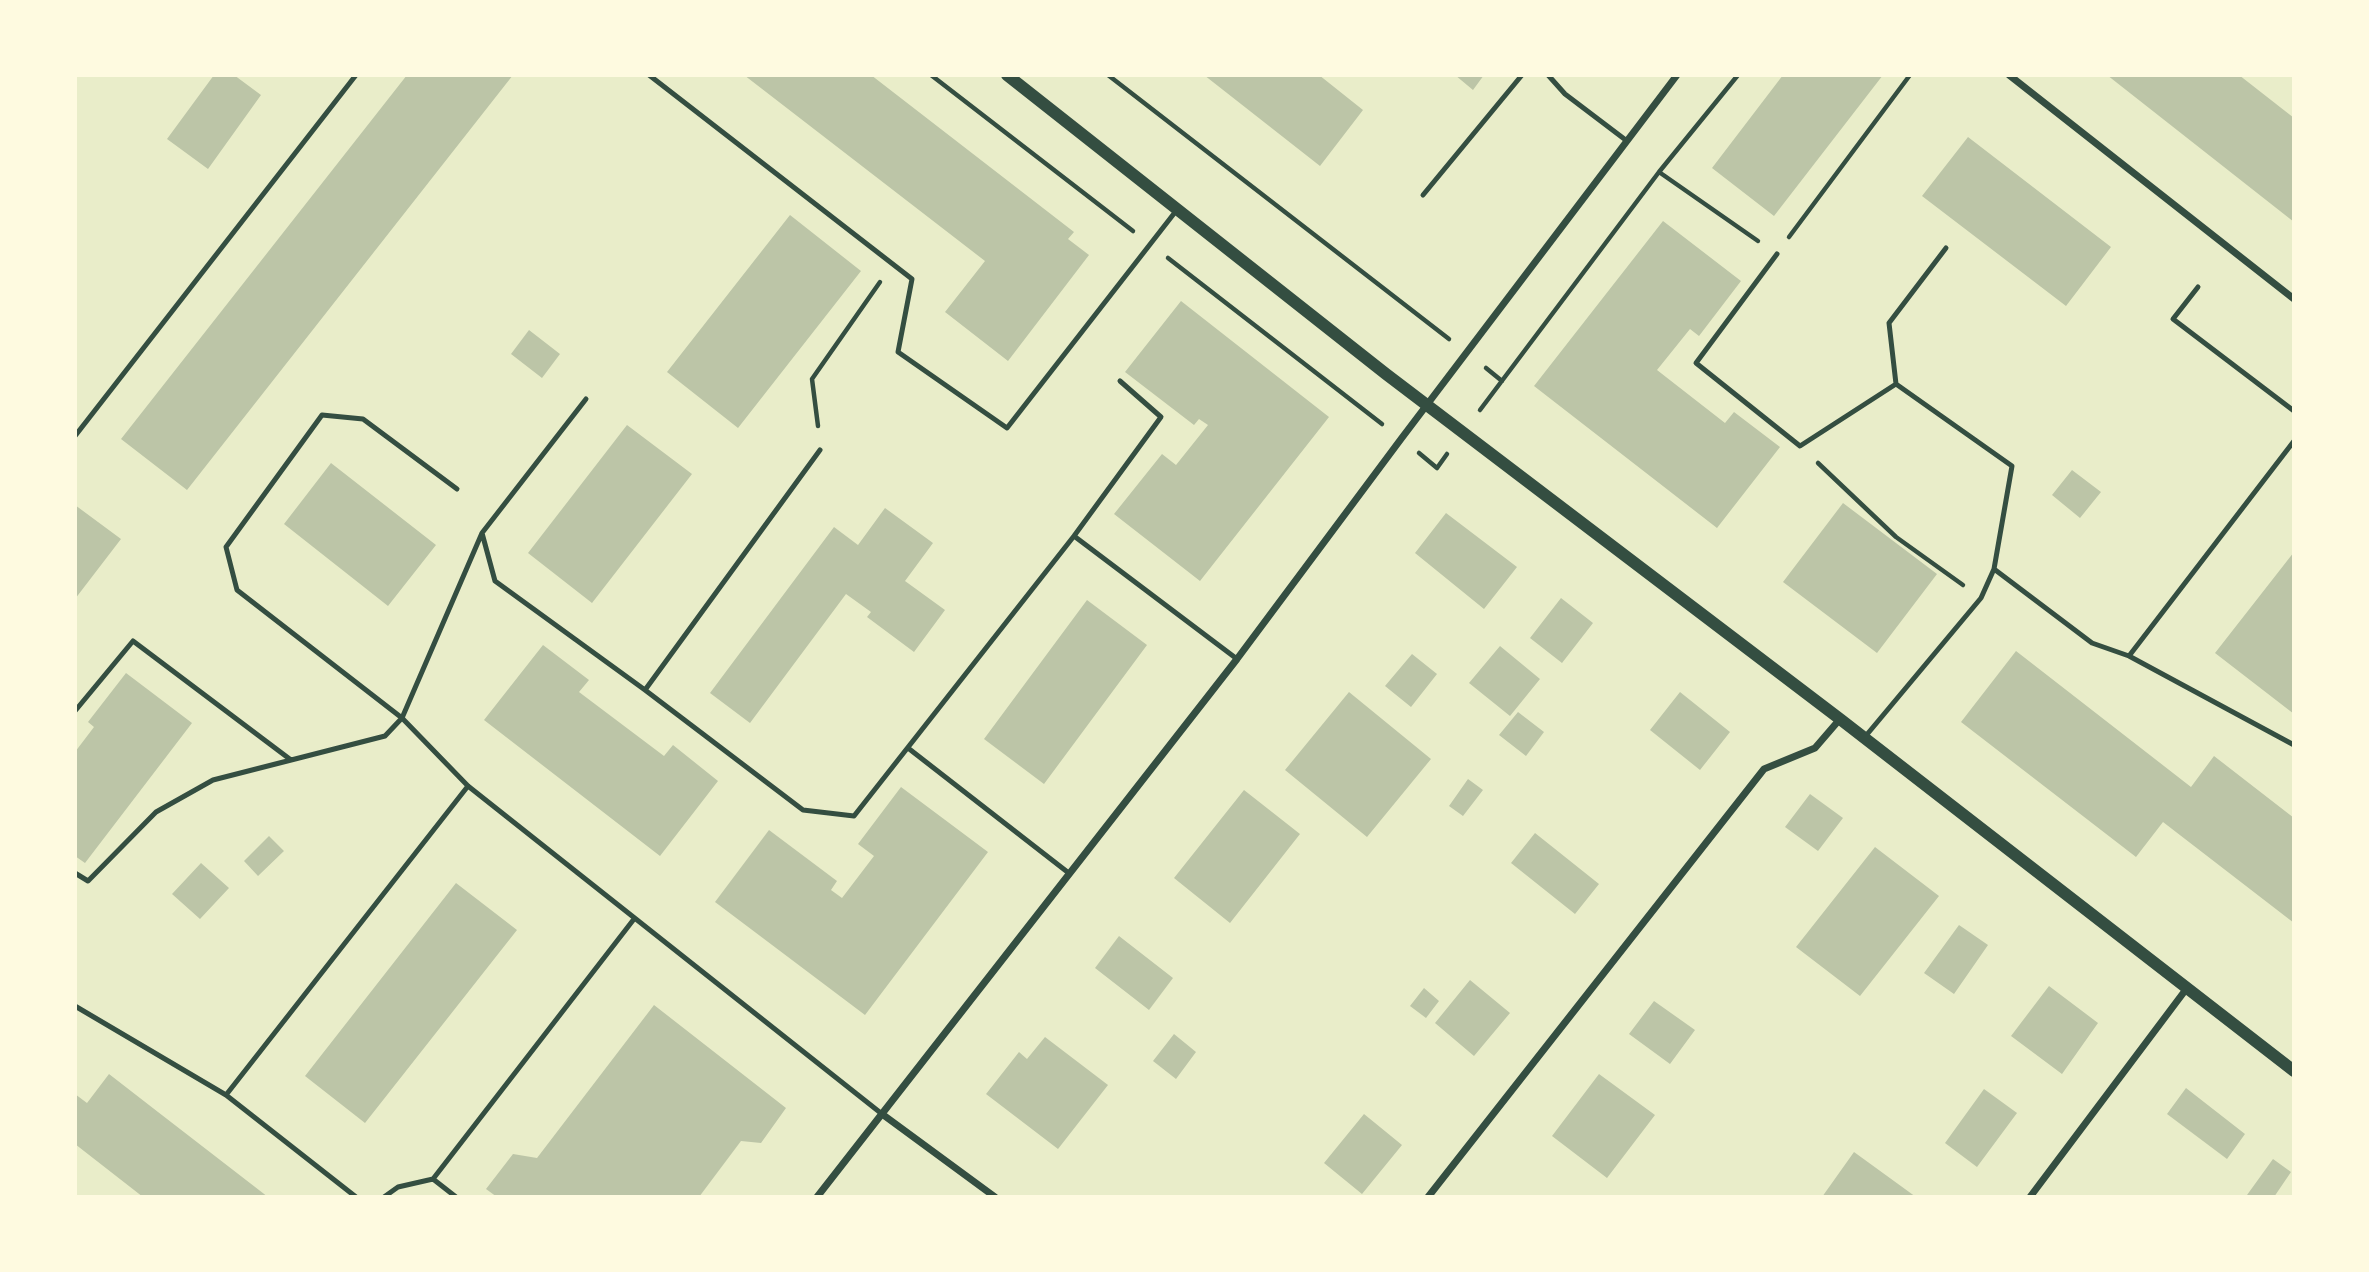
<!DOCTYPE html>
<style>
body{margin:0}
#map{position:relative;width:2369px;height:1272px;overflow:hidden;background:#e9edc9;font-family:"Open Sans",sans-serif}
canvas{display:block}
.frame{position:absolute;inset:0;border:77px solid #fefae0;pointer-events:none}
</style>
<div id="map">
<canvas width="2369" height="1272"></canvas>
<div class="frame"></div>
</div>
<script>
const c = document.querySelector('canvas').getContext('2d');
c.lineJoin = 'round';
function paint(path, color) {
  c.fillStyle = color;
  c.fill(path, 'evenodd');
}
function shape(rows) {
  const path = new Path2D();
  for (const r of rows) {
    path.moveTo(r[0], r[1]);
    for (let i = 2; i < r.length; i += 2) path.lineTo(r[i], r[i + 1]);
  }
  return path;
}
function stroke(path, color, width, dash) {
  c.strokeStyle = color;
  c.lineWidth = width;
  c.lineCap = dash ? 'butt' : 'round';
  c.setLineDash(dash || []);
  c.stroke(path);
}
paint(shape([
 [214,75,234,75,261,95,208,169,167,139],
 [407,75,513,75,187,490,121,439],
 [744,75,871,75,1074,232,1068,239,1089,255,1008,361,945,312,985,261],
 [1204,75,1319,75,1363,110,1320,166],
 [1455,75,1484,75,1473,90],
 [1783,75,1883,75,1774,216,1712,168],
 [2107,75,2239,75,2294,118,2294,222],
 [1968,137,2111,247,2066,306,1922,196],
 [790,215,861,271,738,428,667,372],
 [1663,221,1741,281,1699,336,1690,329,1657,370,1725,423,1734,412,1780,447,1717,528,1534,386],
 [1181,301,1329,417,1200,581,1114,514,1162,454,1176,465,1208,425,1199,419,1194,425,1125,372],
 [529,330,560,354,542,378,511,354],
 [627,425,692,474,592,603,528,553],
 [331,463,436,545,388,606,284,524],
 [2072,470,2101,492,2080,518,2052,495],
 [1843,503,1937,574,1877,653,1783,582],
 [75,505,121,539,75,599],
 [885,508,933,543,905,581,945,610,914,652,867,617,871,612,846,594,750,723,710,693,834,527,858,545],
 [1446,513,1517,567,1484,609,1415,553],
 [2294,552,2294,714,2215,653],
 [1561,598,1593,623,1562,663,1530,638],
 [1087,600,1147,645,1044,784,984,739],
 [543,645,589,680,579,692,664,756,673,745,718,781,660,856,484,720],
 [1500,646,1540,679,1510,716,1469,683],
 [2016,651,2191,787,2214,756,2294,818,2294,923,2163,822,2136,857,1961,722],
 [1412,654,1437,674,1411,707,1385,686],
 [126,673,192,723,85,863,75,856,75,752,94,727,88,722],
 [1349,692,1431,759,1367,837,1285,770],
 [1680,692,1730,732,1700,770,1650,730],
 [1518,712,1544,732,1526,756,1499,735],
 [1468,779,1483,790,1463,816,1449,806],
 [901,787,988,852,865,1015,715,902,769,830,837,881,831,890,842,898,874,856,858,844],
 [1244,790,1300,834,1230,923,1174,878],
 [1810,794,1843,818,1818,851,1785,827],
 [1535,833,1599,884,1575,914,1511,863],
 [269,836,284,851,258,876,244,861],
 [1875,847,1939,896,1860,996,1796,947],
 [201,863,229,888,200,919,172,894],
 [456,883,517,930,365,1123,305,1076],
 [1959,925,1988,945,1954,994,1924,973],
 [1119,936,1173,978,1149,1010,1095,968],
 [1470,980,1510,1013,1474,1056,1435,1023],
 [2049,986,2098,1023,2062,1074,2011,1036],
 [1424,988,1439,1001,1426,1018,1410,1006],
 [1654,1001,1695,1030,1670,1064,1629,1034],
 [654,1005,786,1108,761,1143,741,1141,699,1197,497,1197,486,1189,513,1154,537,1158],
 [1174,1034,1196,1052,1176,1079,1153,1061],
 [1045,1037,1108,1085,1058,1149,986,1094,1019,1052,1027,1059],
 [109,1074,158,1112,268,1197,143,1197,75,1144,75,1094,87,1103],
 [1599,1074,1655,1115,1607,1178,1552,1136],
 [2186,1088,2245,1134,2227,1159,2167,1114],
 [1984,1089,2017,1113,1977,1167,1945,1143],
 [1364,1114,1402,1145,1362,1194,1324,1163],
 [1854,1152,1916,1197,1822,1197],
 [2273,1159,2291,1172,2274,1197,2250,1197,2247,1195]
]), '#bcc5a7');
stroke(shape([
 [931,75,1133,231],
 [1108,75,1449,339],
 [1659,172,1758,241],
 [1789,237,1910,75],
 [1168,258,1382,424],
 [1486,368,1502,381],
 [1480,410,1659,172,1738,75],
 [818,426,812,379,880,282],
 [1419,453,1437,468,1447,454],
 [1818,463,1896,537,1963,585]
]), '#344e41', 4.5);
stroke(shape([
 [649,75,912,279,898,352,1007,428,1176,211],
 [1548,75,1565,94,1627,141],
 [1423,195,1522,75],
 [1777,254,1696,363,1800,446,1896,384,2012,466,1994,569],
 [2198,287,2173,319,2294,411],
 [1896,384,1889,323,1946,248],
 [586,399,482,533,495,581,645,690],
 [75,436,356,75],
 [820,450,645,690,803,810,854,816,1074,536,1161,417,1120,381],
 [457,489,363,419,322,415,226,547,237,590,402,718,468,786,882,1114],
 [1074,536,1237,659],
 [2129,656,2294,441],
 [75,711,133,641,291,760],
 [1864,738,1981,598,1994,569,2092,643,2129,656,2294,745],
 [908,748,1070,874],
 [75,873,88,881,156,812,213,780,385,736,402,718,482,533],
 [75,1006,226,1095,356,1197],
 [226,1095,468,786],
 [433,1179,456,1197],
 [384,1197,398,1187,433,1179,634,919]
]), '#344e41', 5);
stroke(shape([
 [2009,75,2294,299],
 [882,1114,995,1197],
 [817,1197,1237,659,1401,439,1677,75],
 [1428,1197,1764,769,1815,748,1840,719],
 [2030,1197,2187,988]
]), '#344e41', 7);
stroke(shape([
 [1007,75,1386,374,1840,719,2294,1071]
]), '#344e41', 12);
</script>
